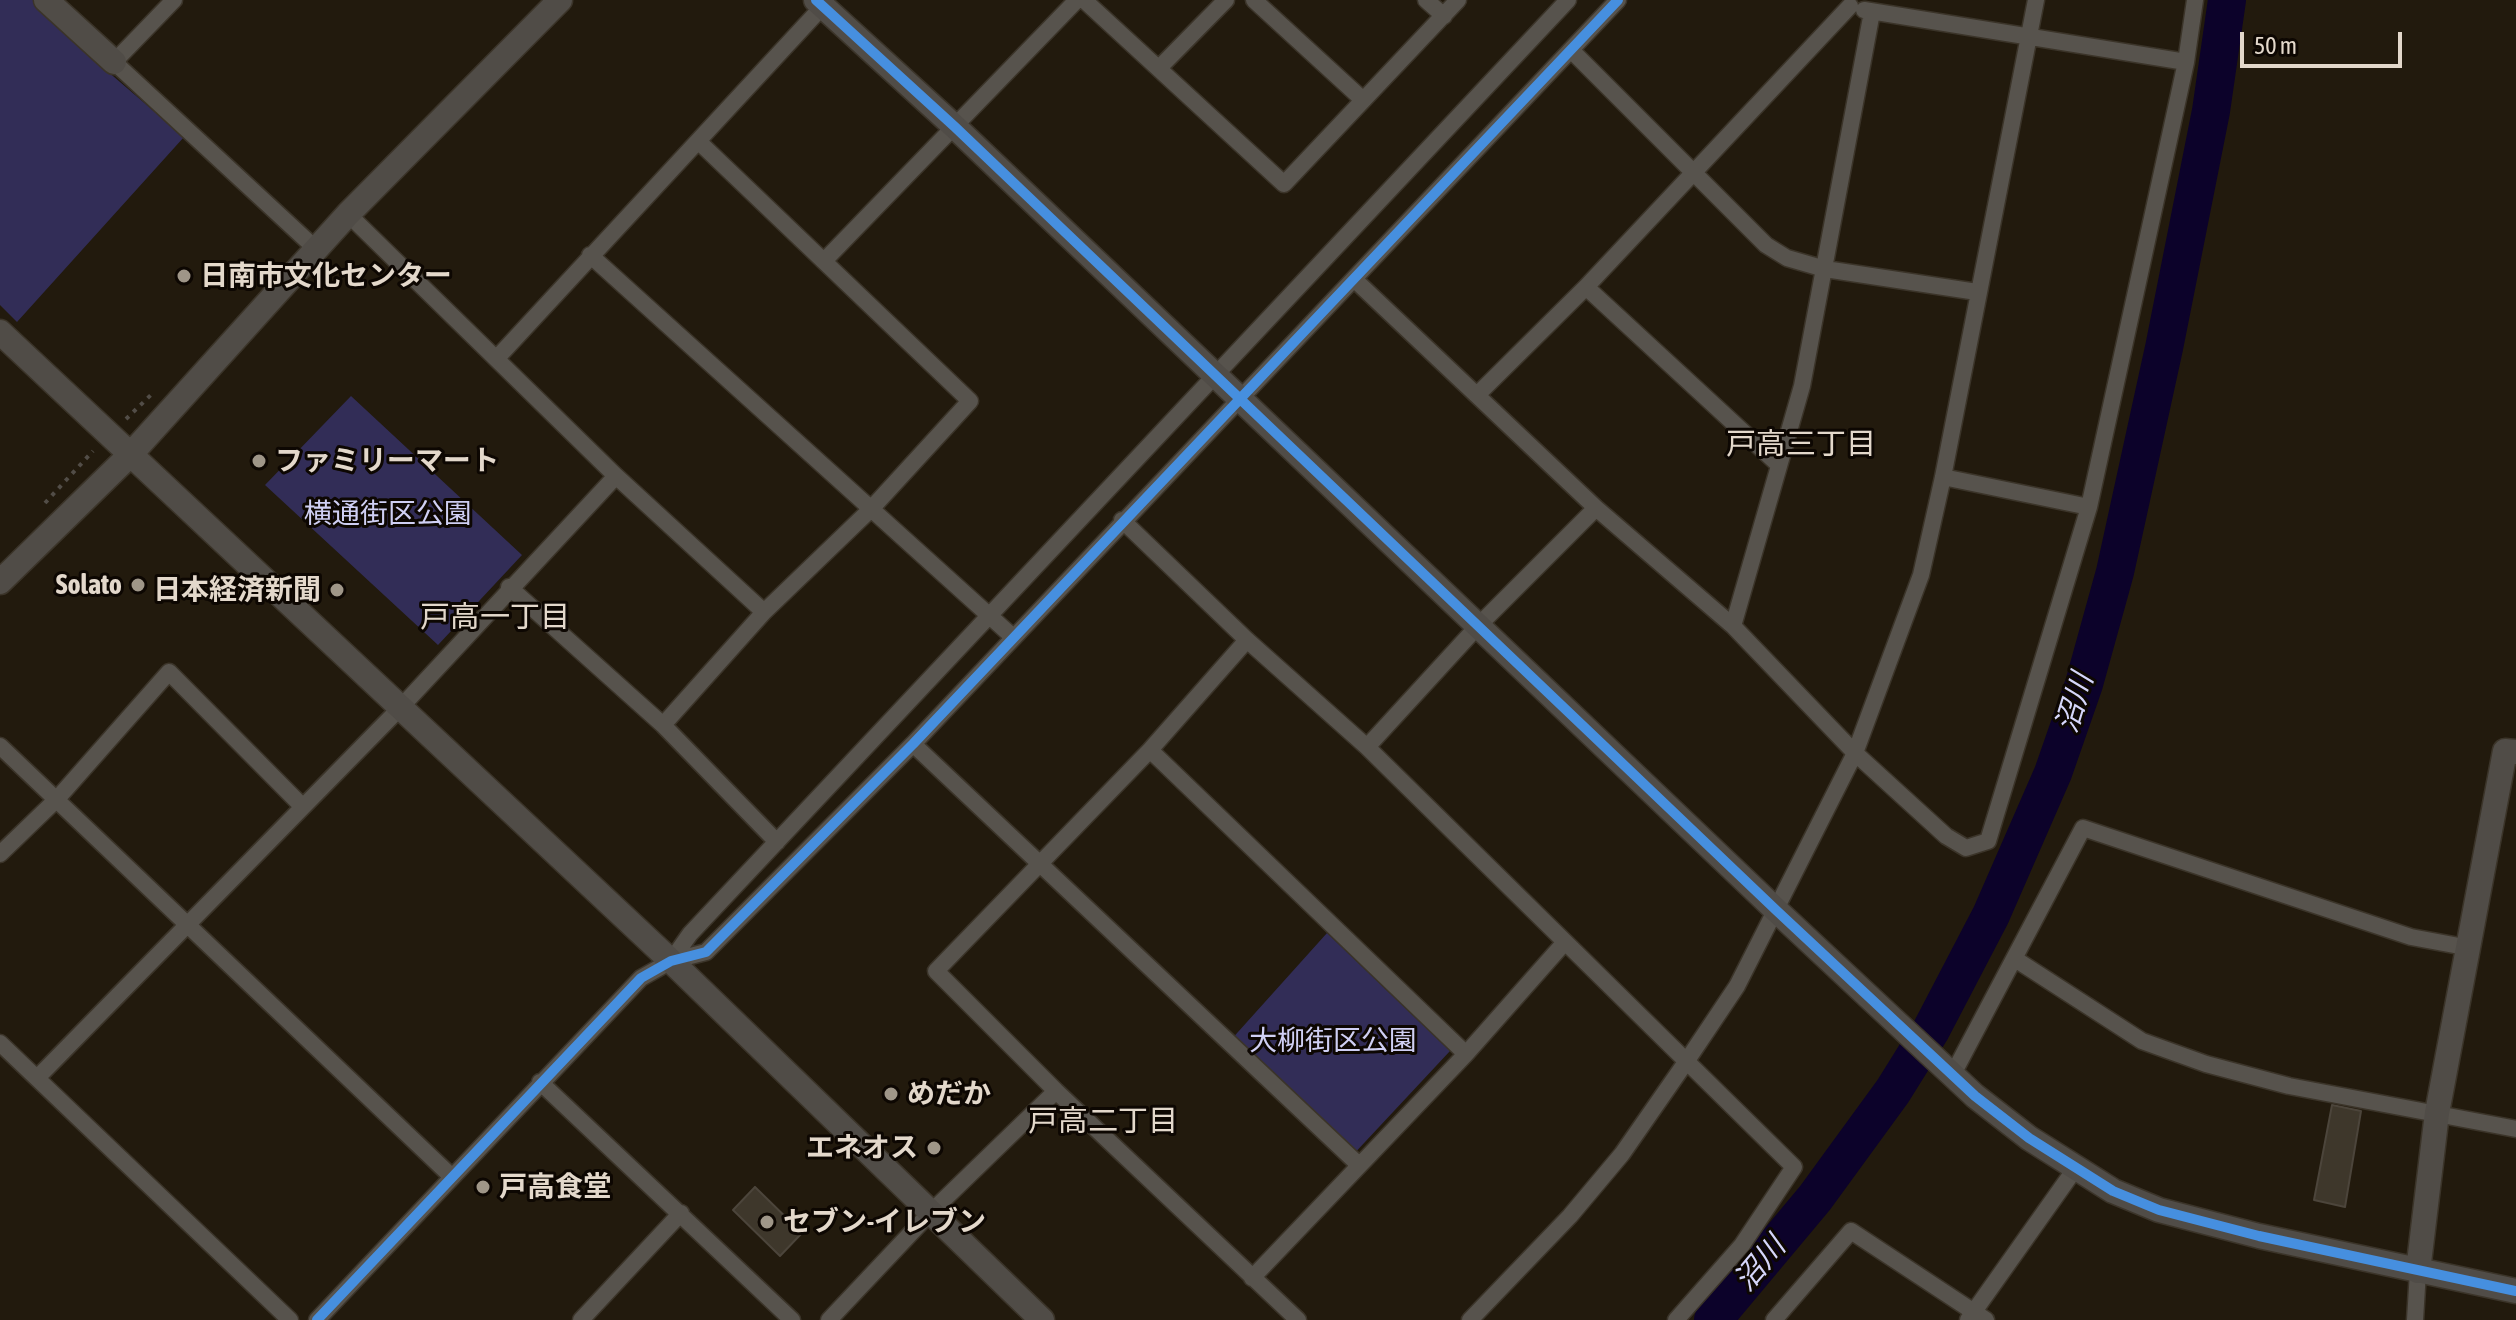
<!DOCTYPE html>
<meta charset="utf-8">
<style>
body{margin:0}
#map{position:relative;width:2516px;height:1320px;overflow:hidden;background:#221a0d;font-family:"Asap Condensed",sans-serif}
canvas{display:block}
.scale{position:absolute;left:2240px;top:32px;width:162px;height:36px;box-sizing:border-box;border:4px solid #e3d8cb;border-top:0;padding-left:10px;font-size:24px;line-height:28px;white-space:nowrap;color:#e3d8cb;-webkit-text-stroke:6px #0d0702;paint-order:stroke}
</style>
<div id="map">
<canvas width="2516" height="1320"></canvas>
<div class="scale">50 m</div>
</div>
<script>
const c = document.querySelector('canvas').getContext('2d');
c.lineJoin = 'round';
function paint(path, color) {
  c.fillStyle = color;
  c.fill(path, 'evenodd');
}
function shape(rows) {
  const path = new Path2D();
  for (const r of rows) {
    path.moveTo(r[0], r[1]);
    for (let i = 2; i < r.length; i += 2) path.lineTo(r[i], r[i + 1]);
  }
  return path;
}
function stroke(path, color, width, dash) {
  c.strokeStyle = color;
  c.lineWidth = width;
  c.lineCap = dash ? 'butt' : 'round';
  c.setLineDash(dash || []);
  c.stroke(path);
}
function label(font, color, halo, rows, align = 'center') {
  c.font = font + ' "Asap Condensed","Noto Sans JP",sans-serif';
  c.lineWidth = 6;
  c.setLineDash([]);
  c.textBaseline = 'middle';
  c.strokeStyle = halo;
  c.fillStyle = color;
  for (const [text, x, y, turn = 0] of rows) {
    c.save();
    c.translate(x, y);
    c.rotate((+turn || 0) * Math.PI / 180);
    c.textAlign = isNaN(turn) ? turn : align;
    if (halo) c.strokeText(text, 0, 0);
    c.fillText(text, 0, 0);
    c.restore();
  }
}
paint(shape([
 [0,0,34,0,99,64,184,137,17,322,0,305],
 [351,396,522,555,438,645,265,485],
 [1327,933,1450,1051,1351,1157,1229,1042]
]), '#322d57');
stroke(shape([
 [1713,1320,1815,1198,1893,1091,1931,1030,1991,915,2053,773,2084,684,2115,572,2164,348,2211,111,2227,0]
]), '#0c022a', 38);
const building = shape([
 [2332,1105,2361,1111,2345,1207,2314,1200,2332,1105],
 [755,1187,802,1233,780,1256,733,1210,755,1187]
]);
paint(building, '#3e372b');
stroke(building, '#4c453b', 2);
const street = shape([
 [174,0,114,62,316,249],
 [1084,0,1284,184,1458,0],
 [1254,0,1362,99],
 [1426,0,1444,16],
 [1864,10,2186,62],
 [1571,50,1766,245,1787,258,1825,269,1977,292],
 [1160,67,1226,0],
 [348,214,616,476,764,612],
 [590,255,1013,637],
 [824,261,1077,0],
 [1355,280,1596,508,1733,626,1855,753,1946,836,1966,848,1988,841,2089,507,2186,62,2195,0],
 [1586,287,1779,465],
 [497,358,823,6],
 [1478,394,1586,287,1850,6],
 [1943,477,2089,507],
 [1122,520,1247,640,1367,747,1794,1167,1742,1245,1676,1320],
 [509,587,663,725,777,842],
 [1733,626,1802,386,1872,12],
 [1247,640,1150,750,936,971,1056,1091,1298,1320],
 [663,725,764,612,871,509,970,401,698,141],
 [913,744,1359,1165],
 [0,746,451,1176],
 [1367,747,1477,627,1596,508],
 [1150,750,1466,1054],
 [0,854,57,799,169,672,301,805],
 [2015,959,2142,1041,2206,1064,2289,1086,2516,1129],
 [671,961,690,934,1568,0],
 [0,1043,290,1320],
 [1953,1074,2083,828,2411,937,2470,948],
 [39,1076,402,706,616,476],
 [540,1082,792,1320],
 [1252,1278,1466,1054,1565,942],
 [317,1320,641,978,671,961,706,952,913,744,1618,0],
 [581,1320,681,1213],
 [829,1320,929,1214,1056,1091],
 [1470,1320,1570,1216,1622,1154,1686,1062,1737,986,1855,753,1921,575,1943,477,2036,0],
 [1774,1320,1851,1231,1986,1320],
 [1968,1320,2075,1169],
 [2415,1320,2418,1271]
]);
const secondary = shape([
 [46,0,114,62],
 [816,0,955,127,1777,911,1975,1096,2029,1138,2113,1191,2159,1210,2259,1236,2516,1291],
 [0,332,671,961,1042,1320],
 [0,582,131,454,348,214,560,0],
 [2418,1271,2437,1113,2505,751,2516,752]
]);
stroke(street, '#3b3429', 19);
stroke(secondary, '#3b3429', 27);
stroke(shape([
 [126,419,154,392],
 [45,503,93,451]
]), '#524d47', 4, [4, 6]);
stroke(street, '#57534d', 16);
stroke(secondary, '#504c47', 24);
stroke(shape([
 [816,0,955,127,1777,911,1975,1096,2029,1138,2113,1191,2159,1210,2259,1236,2516,1291],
 [317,1320,641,978,671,961,706,952,913,744,1618,0]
]), '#468fdf', 10);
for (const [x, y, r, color] of [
 [184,276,8,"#9f9688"],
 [259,461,8,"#9f9688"],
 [138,585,8,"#9f9688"],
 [337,590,8,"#9f9688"],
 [891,1094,8,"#9f9688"],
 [934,1148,8,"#9f9688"],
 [483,1187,8,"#9f9688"],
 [767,1222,8,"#9f9688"]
]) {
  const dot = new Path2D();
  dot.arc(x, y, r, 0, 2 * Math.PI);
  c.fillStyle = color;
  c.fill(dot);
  stroke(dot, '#0d0702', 3);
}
label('bold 28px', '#e3d8cb', '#0d0702', [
 ["日南市文化センター",200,276],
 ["ファミリーマート",275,461],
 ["Solato",122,585,"right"],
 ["日本経済新聞",321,590,"right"],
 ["めだか",907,1094],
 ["エネオス",918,1148,"right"],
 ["戸高食堂",499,1187],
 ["セブン-イレブン",783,1222]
], 'left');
label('28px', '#cfcff3', '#0d0702', [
 ["横通街区公園",388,514],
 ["大柳街区公園",1333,1041]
]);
label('30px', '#e3d8cb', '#0d0702', [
 ["戸高三丁目",1801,445],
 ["戸高一丁目",495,618],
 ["戸高二丁目",1103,1122]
]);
label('italic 30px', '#d5d6fa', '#0d0702', [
 ["沼川",2075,703,-73],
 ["沼川",1760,1264,-50]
]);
</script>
